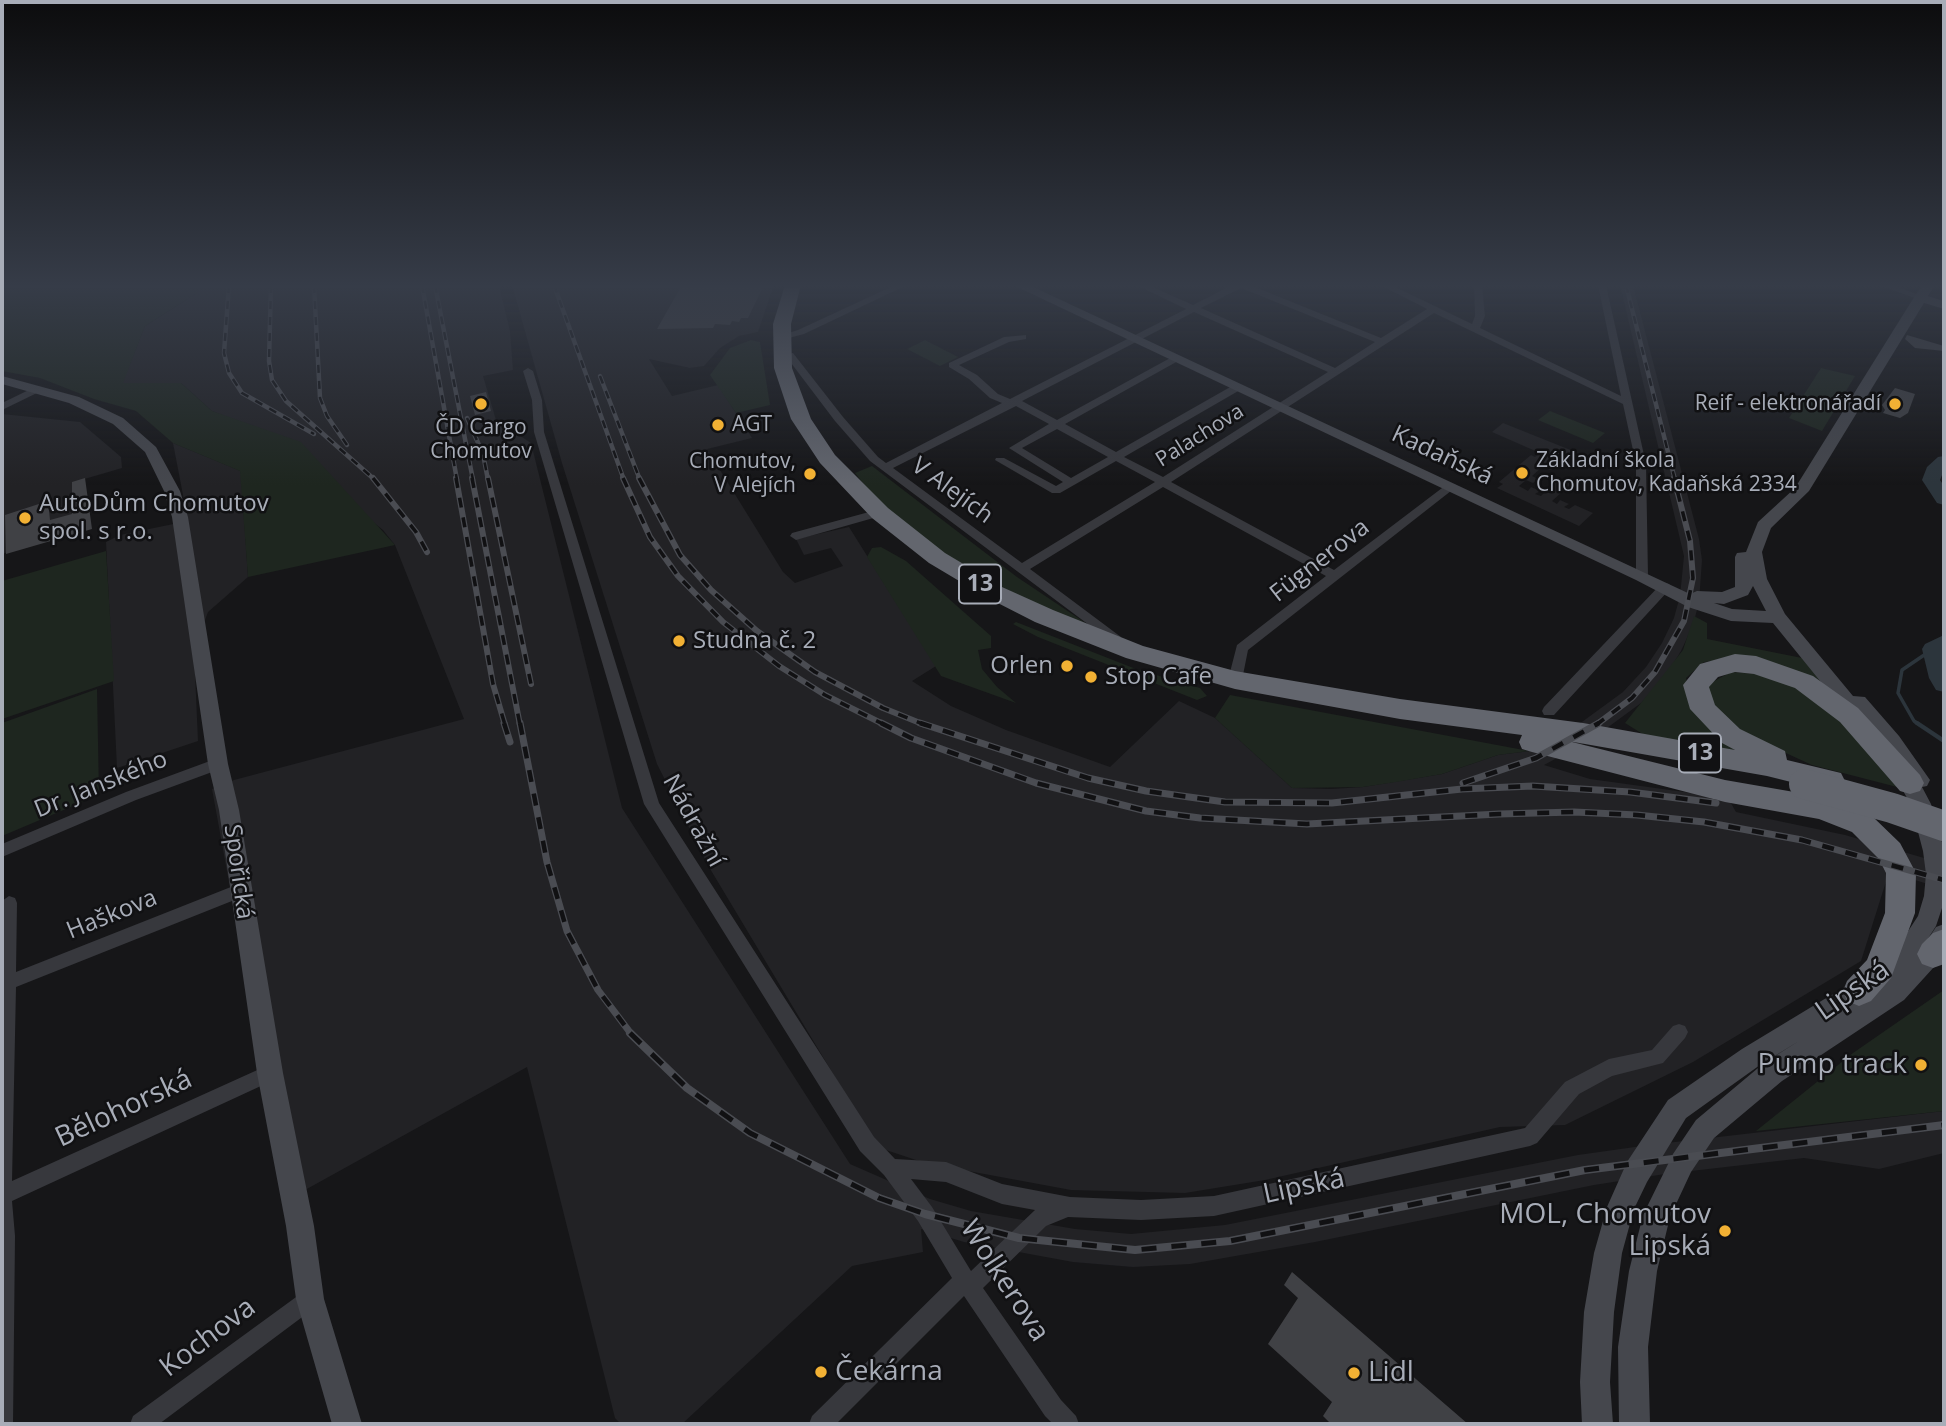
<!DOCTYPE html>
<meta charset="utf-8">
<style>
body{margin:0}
#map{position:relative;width:1946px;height:1426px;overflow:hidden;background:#161618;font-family:"Open Sans",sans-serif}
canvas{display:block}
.frame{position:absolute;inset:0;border:4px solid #a8adb8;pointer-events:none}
</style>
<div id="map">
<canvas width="1946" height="1426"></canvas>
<div class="frame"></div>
</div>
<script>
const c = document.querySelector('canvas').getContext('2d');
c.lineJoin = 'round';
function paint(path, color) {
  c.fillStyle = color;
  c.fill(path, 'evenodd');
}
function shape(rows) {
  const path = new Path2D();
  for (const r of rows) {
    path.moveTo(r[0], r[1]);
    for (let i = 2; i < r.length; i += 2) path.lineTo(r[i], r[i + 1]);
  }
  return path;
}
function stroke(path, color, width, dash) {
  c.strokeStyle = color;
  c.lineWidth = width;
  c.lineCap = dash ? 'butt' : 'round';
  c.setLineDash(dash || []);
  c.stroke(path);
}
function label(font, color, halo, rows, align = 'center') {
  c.font = font + ' "Open Sans",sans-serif';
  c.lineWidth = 5;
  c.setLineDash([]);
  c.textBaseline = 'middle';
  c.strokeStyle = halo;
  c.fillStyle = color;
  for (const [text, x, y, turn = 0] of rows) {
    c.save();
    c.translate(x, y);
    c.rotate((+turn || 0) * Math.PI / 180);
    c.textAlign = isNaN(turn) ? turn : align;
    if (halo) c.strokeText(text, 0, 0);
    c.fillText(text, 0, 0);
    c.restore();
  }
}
paint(shape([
 [198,285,499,285,510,331,513,370,483,376,496,420,531,443,622,808,850,1164,930,1199,971,1211,1075,1229,1131,1234,1225,1225,1578,1155,1649,1145,1944,1111,1944,1153,1879,1169,1804,1158,1665,1174,1594,1185,1315,1242,1190,1264,1133,1267,1073,1262,964,1242,921,1229,923,1252,852,1266,682,1424,621,1424,615,1418,527,1067,287,1200,212,789,234,780,464,719,395,545,383,530,254,428,212,411,181,383,122,383,145,326,197,293],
 [512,285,774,285,758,332,739,336,720,348,704,366,690,368,649,359,672,396,718,385,752,438,707,449,783,572,795,583,843,566,831,548,804,555,796,539,849,527,936,666,912,681,951,706,1006,730,1110,767,1179,701,1215,718,1292,788,1331,789,1363,787,1442,774,1498,755,1529,751,1575,727,1623,692,1646,667,1662,643,1674,618,1680,596,1684,556,1620,285,1633,285,1699,539,1702,560,1699,602,1693,625,1681,651,1665,677,1641,703,1592,739,1544,765,1590,779,1728,798,1736,812,1845,835,1931,860,1944,865,1944,889,1889,872,1861,961,1693,1062,1565,1125,1500,1127,1265,1180,1185,1193,1071,1190,925,1163,877,1147,709,867,657,764,562,463],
 [2,414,80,422,121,457,122,468,81,480,86,530,2,554],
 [1503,423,1573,451,1551,470,1542,467,1532,476,1538,479,1533,483,1526,480,1519,486,1528,491,1531,487,1540,491,1535,494,1541,496,1556,481,1560,479,1571,484,1552,501,1557,504,1560,500,1569,504,1564,507,1569,509,1575,505,1593,513,1579,526,1497,488,1503,484,1499,482,1531,455,1535,457,1540,453,1492,432],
 [173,443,241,471,248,577,208,612,194,650,198,741,117,768,106,542,120,535,188,521]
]), '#222225');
paint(shape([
 [2,285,198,285,197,293,145,326,123,383,181,383,212,411,301,442,395,545,248,577,240,471,173,443,136,411,94,399,40,378,2,371],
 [751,340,760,342,770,405,736,413,710,375,730,348],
 [925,340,958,357,940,366,907,349],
 [1821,368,1855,376,1822,431,1789,418],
 [1550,411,1605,433,1593,443,1538,420],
 [872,466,1017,577,1093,628,1028,601,967,568,926,542,878,502,855,473],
 [881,547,906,561,991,636,991,648,978,650,982,669,997,687,1016,703,941,676,867,557,872,548],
 [106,551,114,681,2,719,2,581],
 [1694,616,1707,623,1707,639,1802,658,1834,694,1743,658,1704,662,1686,678,1691,706,1738,753,1649,738,1625,723,1683,650],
 [1016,622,1136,669,1200,688,1207,696,1197,700,1038,637,1013,624],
 [1731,672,1770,675,1798,685,1843,715,1881,759,1897,787,1812,765,1729,727,1711,706,1707,685],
 [97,689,99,795,2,836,2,723],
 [1230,695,1529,751,1498,755,1442,774,1396,782,1363,787,1292,788,1215,718],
 [1944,990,1944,1111,1756,1131,1853,1053]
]), '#1e261f');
stroke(shape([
 [1920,725,1914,721,1898,693,1902,670,1933,649]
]), '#2c353c', 3.5);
stroke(shape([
 [1917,723,1944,741]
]), '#2c353c', 4.5);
paint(shape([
 [1944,456,1944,470,1940,480,1944,486,1944,505,1937,503,1922,480,1927,467,1938,457,1944,456],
 [1944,635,1944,692,1936,690,1929,678,1922,649,1925,644,1944,635]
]), '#2c353c');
paint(shape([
 [682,285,764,285,748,318,741,318,739,322,732,321,730,325,715,324,713,328,657,329],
 [1907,335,1944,346,1944,351,1915,348,1905,339],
 [1895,388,1915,394,1908,413,1900,418,1883,413,1885,410,1882,405],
 [486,392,491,411,475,415,470,396],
 [85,478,92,529,6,554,5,515,48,501,50,520,72,514,72,482],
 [1292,1272,1468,1424,1331,1424,1323,1416,1332,1402,1268,1344,1298,1298,1284,1285]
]), '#404145');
paint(shape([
 [895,285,907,285,804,334,781,340,776,337,798,330,895,285],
 [1136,285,1148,285,1193,305,1232,285,1250,285,1381,338,1427,309,1380,285,1391,285,1472,324,1475,316,1474,285,1482,285,1485,316,1480,328,1621,396,1598,285,1606,285,1646,464,1648,576,1642,580,1636,576,1636,464,1623,404,1434,313,1171,482,1334,570,1446,485,1454,485,1456,487,1248,650,1242,680,1235,685,1228,680,1237,645,1326,576,1163,487,1030,569,1121,637,1114,641,1109,640,870,461,835,421,785,355,793,353,843,417,878,457,886,463,1002,403,990,398,969,379,949,367,949,363,1004,337,1026,335,1026,339,1009,342,959,365,977,375,998,394,1010,399,1186,309,1136,285],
 [1241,288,1375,342,1335,368,1201,308,1241,288],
 [1194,312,1328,372,1163,477,1124,457,1240,390,1240,386,1232,386,1116,452,1065,424,1178,361,1178,357,1172,357,1057,420,1022,401,1194,312],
 [1016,406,1049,424,1009,448,1063,482,1056,486,1004,458,996,458,995,460,1052,493,1060,493,1116,461,1155,482,1022,563,893,468,1016,406],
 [1057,429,1108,457,1071,478,1022,448,1057,429],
 [1879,285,1893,285,1924,297,1917,299,1879,285],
 [528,368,533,371,542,400,544,432,659,803,874,1137,895,1159,946,1162,1002,1184,1070,1197,1141,1200,1214,1196,1525,1128,1565,1082,1609,1059,1652,1050,1673,1026,1679,1024,1685,1026,1688,1032,1685,1038,1663,1063,1612,1076,1579,1094,1537,1143,1530,1146,1214,1216,1141,1220,1068,1217,1046,1226,983,1288,1061,1400,1076,1416,1079,1424,1053,1424,1045,1416,964,1296,836,1424,809,1424,812,1416,952,1278,918,1221,884,1175,860,1151,644,804,534,432,532,400,523,371,528,368],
 [911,1179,946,1182,1002,1204,1035,1210,971,1271,932,1207,911,1179],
 [37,386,41,387,41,391,2,410,2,403,37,386],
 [880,509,884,511,884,515,796,540,790,536,792,533,880,509],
 [1665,583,1669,584,1671,587,1669,590,1554,715,1544,715,1542,711,1544,707,1661,584,1665,583],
 [218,758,223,760,225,764,223,768,136,800,2,857,2,844,126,792,218,758],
 [241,883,247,885,249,890,247,895,16,987,12,1181,264,1067,270,1064,276,1067,279,1073,276,1079,12,1201,15,1236,13,1424,2,1424,2,901,9,896,15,898,17,903,16,972,241,883],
 [310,1288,317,1292,321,1299,317,1306,159,1424,130,1424,133,1416,303,1292,310,1288]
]), '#37383d');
paint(shape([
 [1013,285,1029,285,1690,594,1697,591,1722,592,1735,587,1735,557,1737,553,1746,552,1758,522,1795,488,1916,294,1923,285,1935,285,1928,296,1944,301,1944,309,1924,303,1809,491,1771,528,1762,552,1767,579,1785,614,1853,696,1865,697,1899,736,1930,780,1927,786,1922,787,1931,804,1944,849,1944,902,1936,926,1920,951,1936,927,1944,924,1944,956,1904,1000,1782,1081,1714,1138,1691,1172,1670,1217,1657,1271,1648,1347,1650,1424,1619,1424,1618,1347,1629,1271,1643,1215,1673,1154,1696,1120,1764,1063,1799,1041,1760,1065,1686,1118,1647,1182,1634,1209,1622,1253,1614,1312,1610,1382,1613,1424,1582,1424,1580,1382,1584,1312,1594,1253,1607,1207,1627,1162,1668,1100,1742,1049,1851,983,1886,958,1903,939,1918,916,1924,896,1926,874,1923,851,1911,805,1892,771,1898,765,1867,725,1855,724,1773,623,1731,621,1688,607,1636,580,1013,285],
 [1753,586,1766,611,1732,609,1714,603,1724,604,1748,595,1753,586],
 [2,376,79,397,123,418,156,447,180,491,188,517,228,764,239,810,283,1073,314,1226,324,1299,362,1424,332,1424,296,1299,286,1226,257,1073,219,810,208,764,172,517,164,491,145,452,113,424,69,403,2,384,2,376]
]), '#45474d');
paint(shape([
 [785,285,801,285,791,324,792,368,811,419,835,455,888,508,945,553,1002,587,1053,610,1143,646,1235,671,1400,699,1583,723,1735,750,1722,743,1690,709,1683,685,1700,664,1735,654,1756,656,1813,676,1858,708,1920,775,1924,783,1920,791,1910,794,1900,791,1840,722,1795,688,1754,674,1735,672,1718,677,1709,687,1715,705,1740,729,1785,751,1787,760,1841,773,1845,781,1841,789,1831,792,1767,776,1568,741,1725,780,1823,797,1872,816,1900,843,1916,873,1915,913,1891,978,1871,1001,1859,1006,1847,1001,1843,991,1847,981,1867,960,1885,913,1886,873,1879,859,1852,832,1819,819,1725,802,1532,752,1522,749,1519,742,1522,735,1400,719,1235,689,1126,658,1035,622,986,597,929,563,872,518,820,463,791,419,774,368,773,324,785,285],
 [1944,929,1944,964,1933,968,1922,964,1917,954,1922,944,1933,933,1944,929]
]), '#63666e');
const railFar3 = shape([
 [229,285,224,353,229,373,242,393,314,434],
 [271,285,269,361,272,380,286,401,375,480],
 [314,285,320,398,327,416,347,445],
 [422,285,457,480],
 [435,285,473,480],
 [554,285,624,480],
 [1626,285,1675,480],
 [600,376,640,480],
 [467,418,483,454,488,480]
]);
const railFar2 = shape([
 [373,478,416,532,427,552],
 [456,478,493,684,505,725],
 [472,478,520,725],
 [488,478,531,684],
 [623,478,650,537,678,576,723,622,779,666,825,695,885,725],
 [639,478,680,555,711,590,757,631,815,672,883,708,925,725],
 [1596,725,1632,698,1655,672,1684,621,1693,578,1690,541,1674,478]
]);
const railFar1 = shape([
 [504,723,510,742],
 [520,723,547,862,567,931,598,990,632,1035],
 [881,723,911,738,1036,783,1146,811,1200,818,1307,824,1499,814,1574,812,1637,815,1704,822,1802,840,1944,880],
 [920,723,1088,778,1146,791,1225,802,1332,803,1462,789,1533,786,1630,792,1716,803],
 [1463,783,1536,758,1599,723]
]);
const rail = shape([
 [630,1033,687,1088,750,1133,879,1198,925,1214,1019,1238,1135,1250,1230,1241,1585,1170,1944,1125]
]);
stroke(railFar3, '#4a4c52', 4.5);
stroke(railFar2, '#4a4c52', 6);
stroke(railFar1, '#4a4c52', 7);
stroke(rail, '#4a4c52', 8);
stroke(railFar3, '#111113', 2.5, [8]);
stroke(railFar2, '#111113', 3.5, [10]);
stroke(railFar1, '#111113', 4.5, [12]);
stroke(rail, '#111113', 5, [15]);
stroke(shape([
 [1804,784,1892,808,1944,826]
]), '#63666e', 30);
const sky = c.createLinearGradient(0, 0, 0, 485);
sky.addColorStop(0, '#0c0c0d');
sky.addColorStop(0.59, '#363c48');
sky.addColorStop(1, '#363c4800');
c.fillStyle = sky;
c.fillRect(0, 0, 1946, 485);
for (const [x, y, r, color] of [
 [481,404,7,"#f2b134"],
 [1895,404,7,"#f2b134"],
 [718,425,7,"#f2b134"],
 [1522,473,7,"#f2b134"],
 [810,474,7,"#f2b134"],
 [25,518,7,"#f2b134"],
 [679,641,7,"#f2b134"],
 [1067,666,7,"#f2b134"],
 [1091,677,7,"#f2b134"],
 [1921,1065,7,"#f2b134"],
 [1725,1231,7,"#f2b134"],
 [821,1372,7,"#f2b134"],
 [1354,1373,7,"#f2b134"]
]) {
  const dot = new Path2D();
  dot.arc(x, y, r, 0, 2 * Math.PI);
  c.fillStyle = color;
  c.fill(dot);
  stroke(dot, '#111113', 2.5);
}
label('21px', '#a8adb8', '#111113', [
 ["Reif - elektronářadí",1881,404],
 ["AGT",732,425,"left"],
 ["ČD Cargo",481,428,"center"],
 ["Chomutov",481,452,"center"],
 ["Základní škola",1536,461,"left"],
 ["Chomutov, Kadaňská 2334",1536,485,"left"],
 ["Chomutov,",796,462],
 ["V Alejích",796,486]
], 'right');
label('21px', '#a8adb8', '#111113', [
 ["Palachova",1200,436,-32]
]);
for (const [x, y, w] of [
 [980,584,42],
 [1700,753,42]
]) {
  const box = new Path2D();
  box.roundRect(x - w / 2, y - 19.5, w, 39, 5);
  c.fillStyle = '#111113';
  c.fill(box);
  stroke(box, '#a8adb8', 2);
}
label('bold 23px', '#a8adb8', null, [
 ["13",980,584],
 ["13",1700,753]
]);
label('24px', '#a8adb8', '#111113', [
 ["Kadaňská",1442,456,25],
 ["V Alejích",952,491,36],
 ["Fügnerova",1320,561,-38],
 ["Dr. Janského",101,785,-22],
 ["Nádražní",693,821,61],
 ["Spořická",238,872,82],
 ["Haškova",112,915,-22]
]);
label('24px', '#a8adb8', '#111113', [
 ["AutoDům Chomutov",39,504],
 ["spol. s r.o.",39,532],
 ["Studna č. 2",693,641],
 ["Orlen",1053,666,"right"],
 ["Stop Cafe",1105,677]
], 'left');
label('28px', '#a8adb8', '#111113', [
 ["Lipská",1853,991,-35],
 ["Bělohorská",124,1109,-25],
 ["Lipská",1304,1187,-12],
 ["Wolkerova",1004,1281,57],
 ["Kochova",208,1338,-37]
]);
label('28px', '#a8adb8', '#111113', [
 ["Pump track",1907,1065],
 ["MOL, Chomutov",1711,1215],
 ["Lipská",1711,1247],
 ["Čekárna",835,1372,"left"],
 ["Lidl",1368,1373,"left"]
], 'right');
</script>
